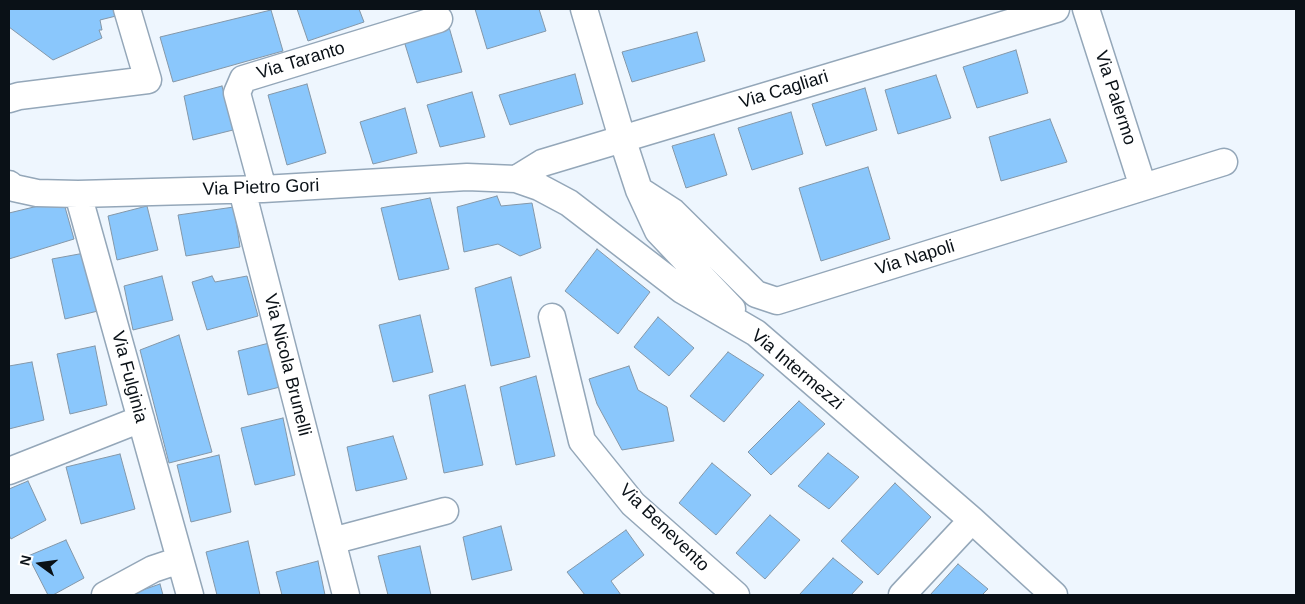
<!DOCTYPE html>
<style>
body{margin:0}
#map{position:relative;width:1305px;height:604px;overflow:hidden;background:#eef6fe;font-family:Helvetica,sans-serif}
canvas{display:block}
.frame{position:absolute;inset:0;border:10px solid #0a1117;pointer-events:none}
.north{position:absolute;left:15px;top:539px;width:50px;height:50px;-webkit-text-stroke:4px #fff;paint-order:stroke;rotate:284deg;font-size:14px;font-weight:700;line-height:20px;text-align:center;color:#0a1117}
.north::after{content:'';display:block;margin:auto;width:18px;height:22px;background:#0a1117;clip-path:polygon(50% 0,100% 100%,50% 72%,0 100%)}
</style>
<div id="map">
<canvas width="1305" height="604"></canvas>
<div class="frame"></div>
<div class="north">N</div>
</div>
<script>
const c = document.querySelector('canvas').getContext('2d');
c.lineJoin = 'round';
function paint(path, color) {
  c.fillStyle = color;
  c.fill(path, 'evenodd');
}
function shape(rows) {
  const path = new Path2D();
  for (const r of rows) {
    path.moveTo(r[0], r[1]);
    for (let i = 2; i < r.length; i += 2) path.lineTo(r[i], r[i + 1]);
  }
  return path;
}
function stroke(path, color, width, dash) {
  c.strokeStyle = color;
  c.lineWidth = width;
  c.lineCap = dash ? 'butt' : 'round';
  c.setLineDash(dash || []);
  c.stroke(path);
}
function label(font, color, halo, rows, align = 'center') {
  c.font = font + ' Helvetica,sans-serif';
  c.lineWidth = 4;
  c.setLineDash([]);
  c.textBaseline = 'middle';
  c.strokeStyle = halo;
  c.fillStyle = color;
  for (const [text, x, y, turn = 0] of rows) {
    c.save();
    c.translate(x, y);
    c.rotate((+turn || 0) * Math.PI / 180);
    c.textAlign = isNaN(turn) ? turn : align;
    if (halo) c.strokeText(text, 0, 0);
    c.fillText(text, 0, 0);
    c.restore();
  }
}
const building = shape([
 [9,9,122,9,124,14,100,20,102,30,99,30,102,38,53,60,9,27,9,9],
 [297,9,359,9,364,22,308,41,297,9],
 [475,9,539,9,546,31,487,49,475,9],
 [271,10,283,51,173,82,160,37,271,10],
 [449,27,462,72,417,83,404,41,449,27],
 [697,32,705,61,632,82,622,52,697,32],
 [1016,50,1028,93,977,108,963,67,1016,50],
 [575,74,583,104,510,125,499,95,575,74],
 [936,75,951,118,898,134,885,90,936,75],
 [307,84,326,153,287,165,268,95,307,84],
 [222,86,233,130,193,140,184,96,222,86],
 [865,88,877,130,826,146,812,104,865,88],
 [472,92,485,137,440,147,427,105,472,92],
 [405,108,417,153,373,164,360,122,405,108],
 [791,112,803,154,752,170,738,128,791,112],
 [1050,119,1067,162,1001,181,989,137,1050,119],
 [714,134,727,175,686,188,672,146,714,134],
 [868,167,890,239,821,261,799,188,868,167],
 [497,196,501,206,532,203,541,248,520,256,498,244,464,252,457,207,497,196],
 [430,198,449,269,399,280,381,208,430,198],
 [63,200,74,239,9,259,9,213,63,200],
 [147,206,158,250,117,260,108,216,147,206],
 [234,207,240,247,186,256,178,215,234,207],
 [597,249,650,292,618,334,565,291,597,249],
 [90,252,102,310,65,319,52,259,90,252],
 [162,276,173,320,133,330,124,286,162,276],
 [212,276,215,282,247,276,258,316,207,330,192,282,212,276],
 [511,277,530,357,491,366,475,288,511,277],
 [420,315,433,372,393,382,379,325,420,315],
 [658,317,694,348,669,376,634,347,658,317],
 [179,335,212,452,169,463,140,350,179,335],
 [277,341,288,385,248,395,238,351,277,341],
 [95,346,107,405,70,414,57,354,95,346],
 [728,352,764,375,724,422,690,396,728,352],
 [32,362,44,420,9,429,9,366,32,362],
 [629,366,638,390,667,407,674,441,622,450,597,404,589,379,629,366],
 [536,376,555,456,516,465,500,387,536,376],
 [465,385,483,465,444,473,429,395,465,385],
 [799,401,825,424,771,475,748,452,799,401],
 [283,418,295,475,255,485,241,428,283,418],
 [393,436,407,479,356,491,347,447,393,436],
 [828,453,859,477,829,509,798,486,828,453],
 [120,454,135,509,81,524,66,467,120,454],
 [219,455,231,512,191,522,177,465,219,455],
 [712,463,751,495,716,535,679,503,712,463],
 [28,481,46,520,11,539,9,535,9,489,28,481],
 [895,483,931,517,878,575,841,541,895,483],
 [770,515,800,540,765,579,736,553,770,515],
 [501,526,512,570,472,580,463,537,501,526],
 [626,530,644,555,611,581,621,595,585,595,567,572,626,530],
 [66,540,84,578,53,595,48,595,28,556,66,540],
 [248,541,260,595,217,595,206,552,248,541],
 [420,546,431,595,388,595,378,556,420,546],
 [833,558,863,582,851,595,799,595,833,558],
 [318,561,325,595,282,595,276,572,318,561],
 [958,564,988,589,982,595,930,595,958,564],
 [160,584,163,595,128,595,160,584]
]);
paint(building, '#8ac7fc');
stroke(building, '#8497a8', 1);
const minor = shape([
 [584,9,622,138,639,190,658,231,732,309],
 [1086,9,1143,187],
 [9,99,19,96,148,80,127,9],
 [516,179,542,163,1056,9],
 [9,184,14,188,37,193,78,194,263,189,467,177,516,179,539,187,569,203,682,290,756,333,972,520,1054,595],
 [263,189,237,93,243,79,439,19],
 [242,190,346,595],
 [639,190,673,212,756,294,777,301,1224,162],
 [78,194,190,595],
 [552,317,582,441,633,504,736,595],
 [9,471,141,419],
 [332,541,445,511],
 [105,595,153,569,180,560],
 [902,595,972,520]
]);
stroke(minor, '#94a7b9', 29);
stroke(minor, '#fff', 26);
label('18px', '#0a1117', '#fff', [
 ["Via Taranto",301,61,-17],
 ["Via Cagliari",784,90,-17],
 ["Via Palermo",1115,98,72],
 ["Via Pietro Gori",261,188,-2],
 ["Via Napoli",915,258,-17],
 ["Via Nicola Brunelli",287,365,76],
 ["Via Intermezzi",797,370,40],
 ["Via Fulginia",129,377,75],
 ["Via Benevento",664,528,44]
]);
</script>
